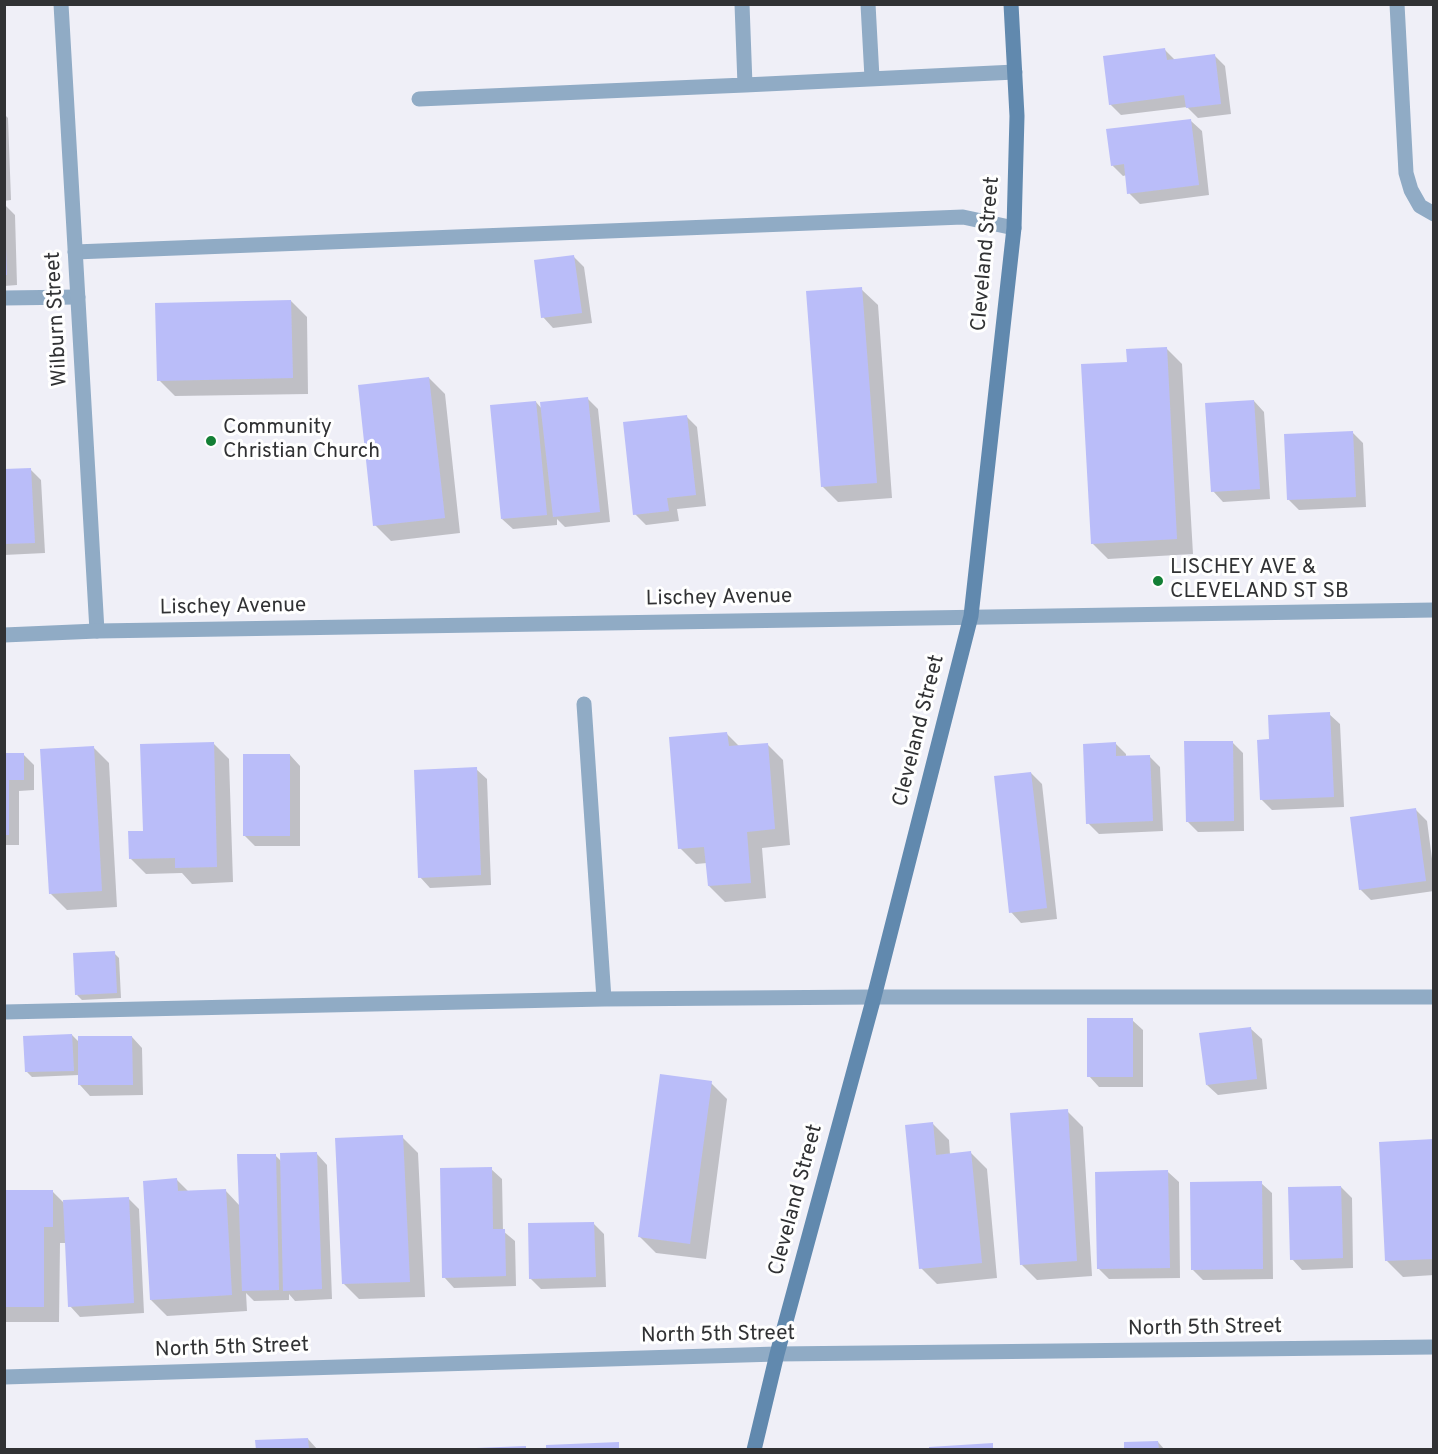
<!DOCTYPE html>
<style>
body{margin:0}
#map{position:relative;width:1438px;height:1454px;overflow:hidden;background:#efeff7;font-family:Overpass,sans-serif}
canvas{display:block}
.frame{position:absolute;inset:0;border:6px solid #313234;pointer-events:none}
</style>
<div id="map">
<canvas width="1438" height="1454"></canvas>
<div class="frame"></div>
</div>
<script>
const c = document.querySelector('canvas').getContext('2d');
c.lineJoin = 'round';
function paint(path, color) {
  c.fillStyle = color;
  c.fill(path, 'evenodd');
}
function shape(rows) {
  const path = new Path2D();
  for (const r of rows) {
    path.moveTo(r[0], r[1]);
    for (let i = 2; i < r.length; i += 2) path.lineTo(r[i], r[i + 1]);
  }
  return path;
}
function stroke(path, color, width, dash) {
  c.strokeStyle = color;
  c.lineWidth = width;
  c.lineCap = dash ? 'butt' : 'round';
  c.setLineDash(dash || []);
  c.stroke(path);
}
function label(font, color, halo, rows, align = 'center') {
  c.font = font + ' Overpass,sans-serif';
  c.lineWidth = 6;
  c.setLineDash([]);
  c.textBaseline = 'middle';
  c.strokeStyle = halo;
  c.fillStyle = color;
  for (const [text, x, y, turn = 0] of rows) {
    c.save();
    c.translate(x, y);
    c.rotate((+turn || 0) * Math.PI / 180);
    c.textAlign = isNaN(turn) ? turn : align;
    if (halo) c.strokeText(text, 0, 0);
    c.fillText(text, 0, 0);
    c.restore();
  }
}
paint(shape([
 [1165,50,1175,60,1214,55,1225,66,1231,114,1198,118,1187,107,1121,115,1110,104],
 [4,114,8,118,11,200,4,201],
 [1191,121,1202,131,1209,195,1140,204,1129,193,1127,175,1123,176,1112,165],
 [4,204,15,215,17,285,4,286],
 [573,256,584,267,592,323,553,328,543,317],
 [861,289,878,305,892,498,838,502,822,486],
 [291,301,307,317,308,394,175,396,159,380],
 [1166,348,1182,364,1193,554,1108,559,1092,543,1129,363],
 [429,378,445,394,460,533,391,541,375,525],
 [587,398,598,409,610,522,565,527,557,519,557,525,513,529,502,519,536,402,542,409],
 [1254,401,1264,412,1270,499,1223,502,1213,491],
 [687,417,697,427,706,506,677,509,679,521,646,525,635,514],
 [1352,432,1363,443,1366,507,1299,510,1288,499],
 [30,469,41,480,45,553,4,555,4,471],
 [1329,714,1340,724,1344,807,1272,810,1261,799,1271,740],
 [727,734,739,746,767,744,783,760,790,845,762,848,766,898,725,902,709,886,707,863,696,864,680,848],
 [1232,742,1243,753,1244,831,1198,832,1187,821],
 [213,743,229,759,233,882,192,884,182,873,146,874,130,858,144,833],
 [1116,744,1126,754,1126,757,1149,756,1160,767,1163,831,1099,834,1088,823],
 [93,747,109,763,117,907,67,910,51,894],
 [4,754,23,754,34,765,34,790,19,791,19,845,4,845],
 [290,755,300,766,300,846,255,846,244,835],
 [476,769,487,779,491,885,430,888,420,877],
 [1031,773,1042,784,1057,919,1021,923,1011,912],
 [1416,810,1427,821,1434,874,1434,891,1371,900,1360,889],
 [114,953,119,958,121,998,82,1000,77,995],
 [1132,1020,1143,1030,1143,1087,1099,1087,1089,1076],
 [1251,1029,1262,1039,1267,1089,1218,1095,1207,1085],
 [72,1035,79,1042,132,1037,142,1048,143,1095,90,1096,80,1085,79,1075,32,1077,27,1072],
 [711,1083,727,1099,706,1259,656,1253,640,1237],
 [1067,1111,1083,1127,1092,1276,1037,1280,1021,1264],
 [933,1124,949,1140,950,1155,971,1153,987,1169,997,1278,937,1284,921,1268],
 [402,1137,418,1153,425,1297,359,1299,343,1283],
 [1434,1141,1434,1275,1403,1277,1387,1261],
 [317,1154,327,1165,332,1299,295,1301,289,1294,289,1300,254,1301,246,1293,247,1311,167,1316,151,1300,177,1180,189,1192,225,1190,240,1206,275,1155,282,1162],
 [491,1169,502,1179,503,1231,515,1241,516,1286,454,1288,444,1277],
 [1168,1172,1179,1182,1180,1278,1109,1279,1098,1268],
 [1261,1183,1272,1193,1273,1279,1203,1280,1192,1269],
 [1341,1187,1352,1198,1353,1268,1302,1270,1292,1259],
 [4,1192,53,1192,65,1204,128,1198,139,1209,144,1313,80,1317,70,1306,67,1243,60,1243,59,1322,4,1322],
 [593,1223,604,1234,606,1287,541,1289,530,1278],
 [308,1439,318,1450,257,1450],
 [1158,1442,1165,1450,1125,1450]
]), '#0003');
paint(shape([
 [1165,48,1167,60,1215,54,1221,104,1186,108,1184,95,1109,105,1103,56],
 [1191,119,1199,185,1127,194,1124,164,1111,166,1106,129],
 [4,249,6,249,7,275,4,275],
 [574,255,582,313,541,318,534,260],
 [862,287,877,483,821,487,806,291],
 [291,300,293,378,157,381,155,303],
 [1167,347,1177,539,1091,544,1081,364,1127,362,1126,349],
 [429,377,445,518,373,526,358,385],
 [588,397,600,512,553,517,540,402],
 [1254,400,1260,489,1211,492,1205,403],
 [536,401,547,515,501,519,490,405],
 [687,415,696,495,667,498,669,511,633,515,623,422],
 [1353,431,1356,497,1287,500,1284,434],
 [31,468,35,543,4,544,4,469],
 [1330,712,1334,797,1260,800,1257,740,1269,739,1268,715],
 [727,732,729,746,768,743,775,829,747,832,751,883,708,886,704,847,678,849,669,737],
 [1184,741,1233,741,1234,821,1186,822],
 [214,742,217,867,175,868,175,858,129,859,128,831,143,831,140,744],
 [1116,742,1116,756,1150,755,1153,821,1086,824,1083,744],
 [94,746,102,891,49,894,40,749],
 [4,753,24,753,24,780,9,780,9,835,4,835],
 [243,754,290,754,290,836,243,836],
 [477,767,481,875,418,878,414,770],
 [1031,772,1047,908,1009,913,994,776],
 [1416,808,1426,881,1359,890,1350,817],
 [115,951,117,993,75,995,73,953],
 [1087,1018,1133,1018,1133,1077,1087,1077],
 [1251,1027,1257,1079,1206,1085,1199,1033],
 [72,1034,74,1071,25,1072,23,1036],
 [78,1036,132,1036,133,1085,78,1085],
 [660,1074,712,1081,690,1244,638,1237],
 [1068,1109,1077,1261,1020,1265,1010,1113],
 [933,1122,936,1155,971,1151,982,1263,919,1269,905,1125],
 [403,1135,410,1282,342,1284,335,1138],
 [1434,1139,1434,1259,1385,1261,1379,1142],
 [317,1152,322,1289,283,1291,280,1153],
 [237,1154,276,1154,279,1290,242,1291],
 [492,1167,493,1229,505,1229,506,1276,442,1278,440,1168],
 [1168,1170,1170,1268,1097,1269,1095,1172],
 [177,1178,178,1191,226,1189,232,1295,150,1300,143,1181],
 [1262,1181,1263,1269,1191,1270,1190,1182],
 [1341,1186,1343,1258,1290,1260,1288,1187],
 [4,1190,53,1190,53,1227,44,1227,44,1307,4,1307],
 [129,1197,134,1303,68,1307,63,1200],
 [594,1222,596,1277,529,1279,528,1223],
 [308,1438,309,1450,256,1450,255,1440],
 [1158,1441,1159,1450,1124,1450,1124,1442],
 [619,1442,619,1450,546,1450,546,1445],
 [993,1443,993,1450,929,1450,929,1447],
 [526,1446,526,1450,476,1450,476,1448]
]), '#babdf9');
stroke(shape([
 [742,4,745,85,1015,72],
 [868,4,872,78],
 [1397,4,1406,173,1411,190,1420,206,1434,214],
 [419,99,745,85],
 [75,252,963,217,1014,228],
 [4,298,78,297],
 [584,704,604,999],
 [4,1012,604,999,874,997,1434,997]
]), '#90abc5', 15);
stroke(shape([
 [61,4,97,631],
 [4,1377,777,1354,1434,1347]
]), '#90abc5', 15);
stroke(shape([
 [4,635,97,631,1434,610]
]), '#90abc5', 15);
stroke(shape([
 [754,1450,777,1354,874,997,971,616,1014,228,1017,116,1011,4]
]), '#6189ae', 15);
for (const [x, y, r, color] of [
 [211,441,6,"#137f35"],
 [1158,581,6,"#137f35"]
]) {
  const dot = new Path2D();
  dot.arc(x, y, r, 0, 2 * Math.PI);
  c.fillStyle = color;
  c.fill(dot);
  stroke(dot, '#fff', 2);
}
label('21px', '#313234', '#fff', [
 ["Cleveland Street",987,254,-85],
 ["Wilburn Street",58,319,-93],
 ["Lischey Avenue",719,599,-1],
 ["Lischey Avenue",233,608,-1],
 ["Cleveland Street",920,731,-76],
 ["Cleveland Street",797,1200,-75],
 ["North 5th Street",1205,1329,-1],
 ["North 5th Street",718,1336,-1],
 ["North 5th Street",232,1349,-2]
]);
label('21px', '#313234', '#fff', [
 ["Community",223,429],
 ["Christian Church",223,453],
 ["LISCHEY AVE &",1170,569],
 ["CLEVELAND ST SB",1170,593]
], 'left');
</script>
